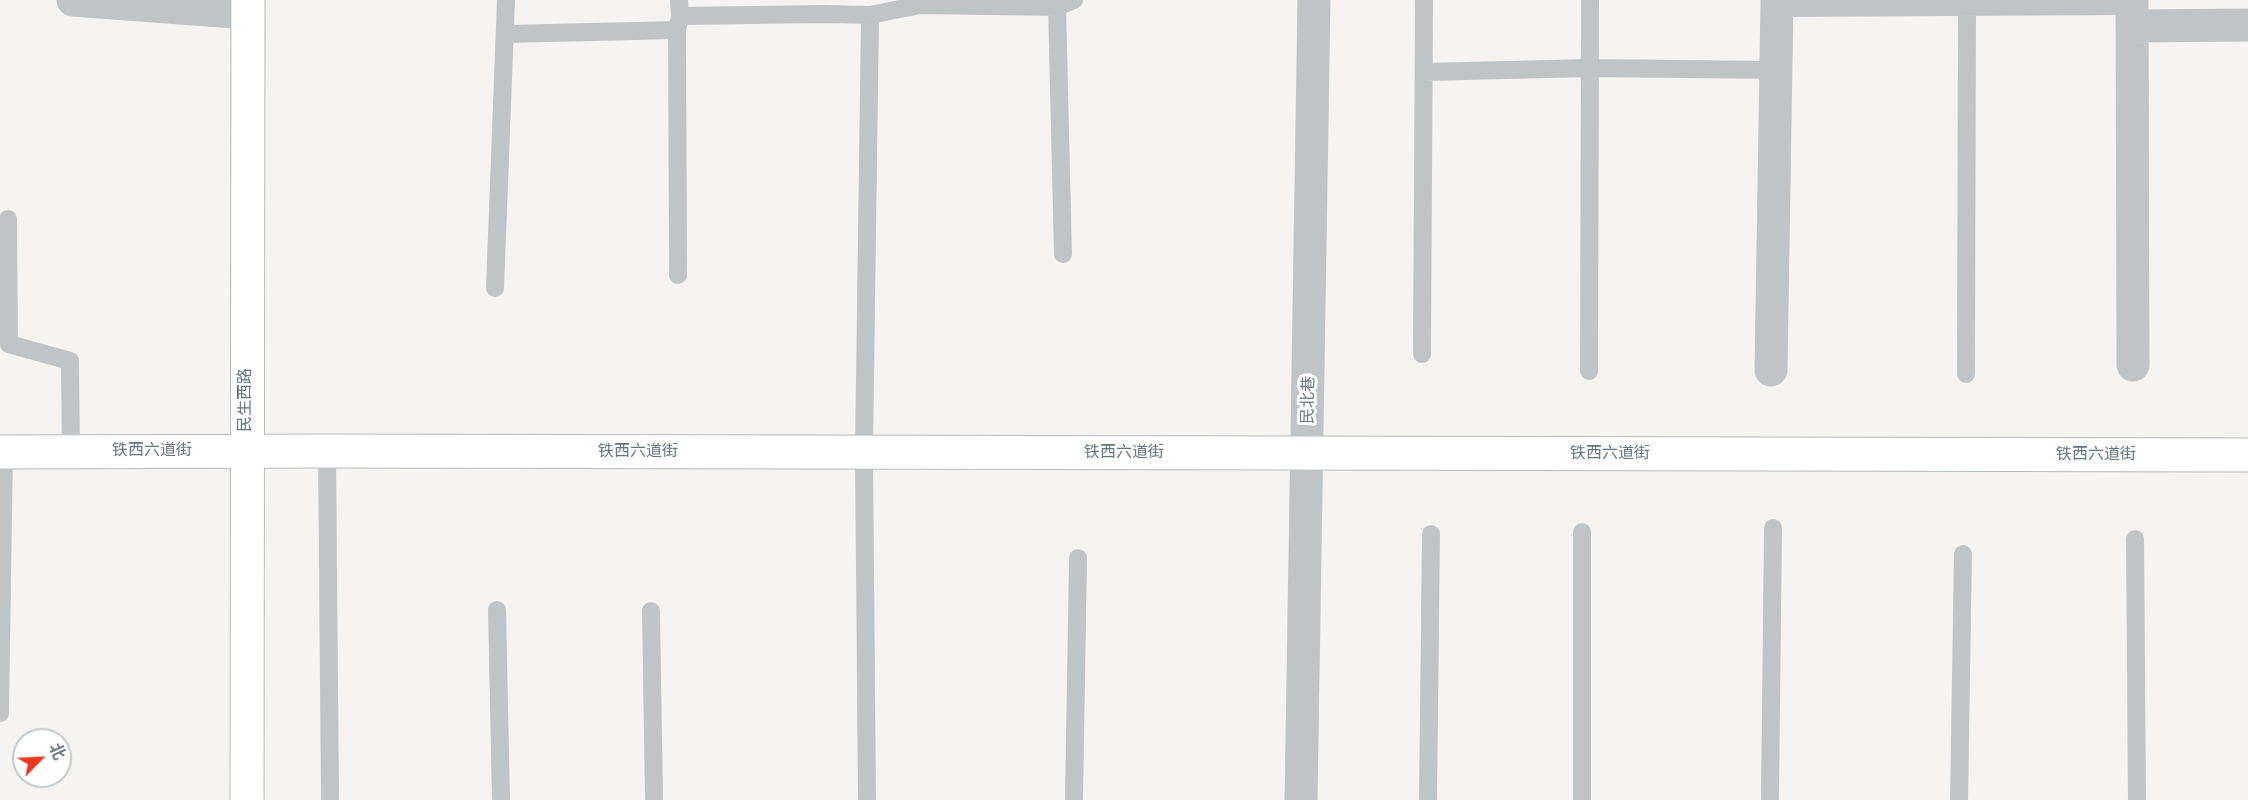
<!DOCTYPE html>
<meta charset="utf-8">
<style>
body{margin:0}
#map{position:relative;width:2248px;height:800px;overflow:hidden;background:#f5f4f0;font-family:Roboto,"Noto Sans SC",sans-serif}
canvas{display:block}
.north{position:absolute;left:12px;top:728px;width:60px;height:60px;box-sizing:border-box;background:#fff;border:2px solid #c0c9cd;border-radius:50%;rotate:66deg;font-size:16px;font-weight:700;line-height:24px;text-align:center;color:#627783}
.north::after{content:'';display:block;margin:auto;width:21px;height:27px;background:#e8381d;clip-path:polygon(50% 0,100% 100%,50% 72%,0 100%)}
</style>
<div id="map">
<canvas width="2248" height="800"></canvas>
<div class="north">北</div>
</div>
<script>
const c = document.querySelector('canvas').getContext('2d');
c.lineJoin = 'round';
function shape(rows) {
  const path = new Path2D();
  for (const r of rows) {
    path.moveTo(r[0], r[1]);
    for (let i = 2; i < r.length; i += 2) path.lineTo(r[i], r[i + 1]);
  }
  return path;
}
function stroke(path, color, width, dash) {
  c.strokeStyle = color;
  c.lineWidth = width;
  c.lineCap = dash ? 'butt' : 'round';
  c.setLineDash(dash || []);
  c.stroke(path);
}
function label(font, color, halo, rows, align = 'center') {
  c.font = font + ' Roboto,"Noto Sans SC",sans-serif';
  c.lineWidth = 6;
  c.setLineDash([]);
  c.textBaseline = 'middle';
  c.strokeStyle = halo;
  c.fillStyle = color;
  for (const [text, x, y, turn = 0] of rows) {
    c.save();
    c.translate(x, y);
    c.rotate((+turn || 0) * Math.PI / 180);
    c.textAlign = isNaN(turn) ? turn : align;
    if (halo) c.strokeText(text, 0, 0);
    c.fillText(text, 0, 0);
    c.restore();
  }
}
const secondary = shape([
 [0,452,327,451,2248,455],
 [247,800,248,0]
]);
stroke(secondary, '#b4babe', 35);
stroke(shape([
 [1057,7,1063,254],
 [1777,8,2132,6],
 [680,16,825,14,870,15,920,5,1057,7,1074,0],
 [506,34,677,30],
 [1424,72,1590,68,1776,70],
 [8,219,9,344,70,361,71,452],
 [678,275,677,30,680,16,679,0],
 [495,288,506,0],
 [1422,354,1424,0],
 [1589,371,1590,0],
 [1966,374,1967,7],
 [327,451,330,800],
 [1582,532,1582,800],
 [2135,539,2137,800],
 [497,610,501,800],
 [651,611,654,800],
 [0,713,4,452],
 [867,800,864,452,870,15],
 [1074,800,1078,558],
 [1428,800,1431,534],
 [1770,800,1773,528],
 [1959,800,1963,554]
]), '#bfc5c7', 18);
stroke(shape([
 [73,0,248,13],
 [2132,0,2133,365],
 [2132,26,2248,25],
 [1771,370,1777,0],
 [1301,800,1314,0]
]), '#bfc5c7', 33);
stroke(secondary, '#fff', 33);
label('16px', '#627783', '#fff', [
 ["民生西路",246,400,-90],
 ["民北巷",1309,400,-89],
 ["铁西六道街",152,451],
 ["铁西六道街",638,452],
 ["铁西六道街",1124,453],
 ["铁西六道街",1610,454],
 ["铁西六道街",2096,455]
]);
</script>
